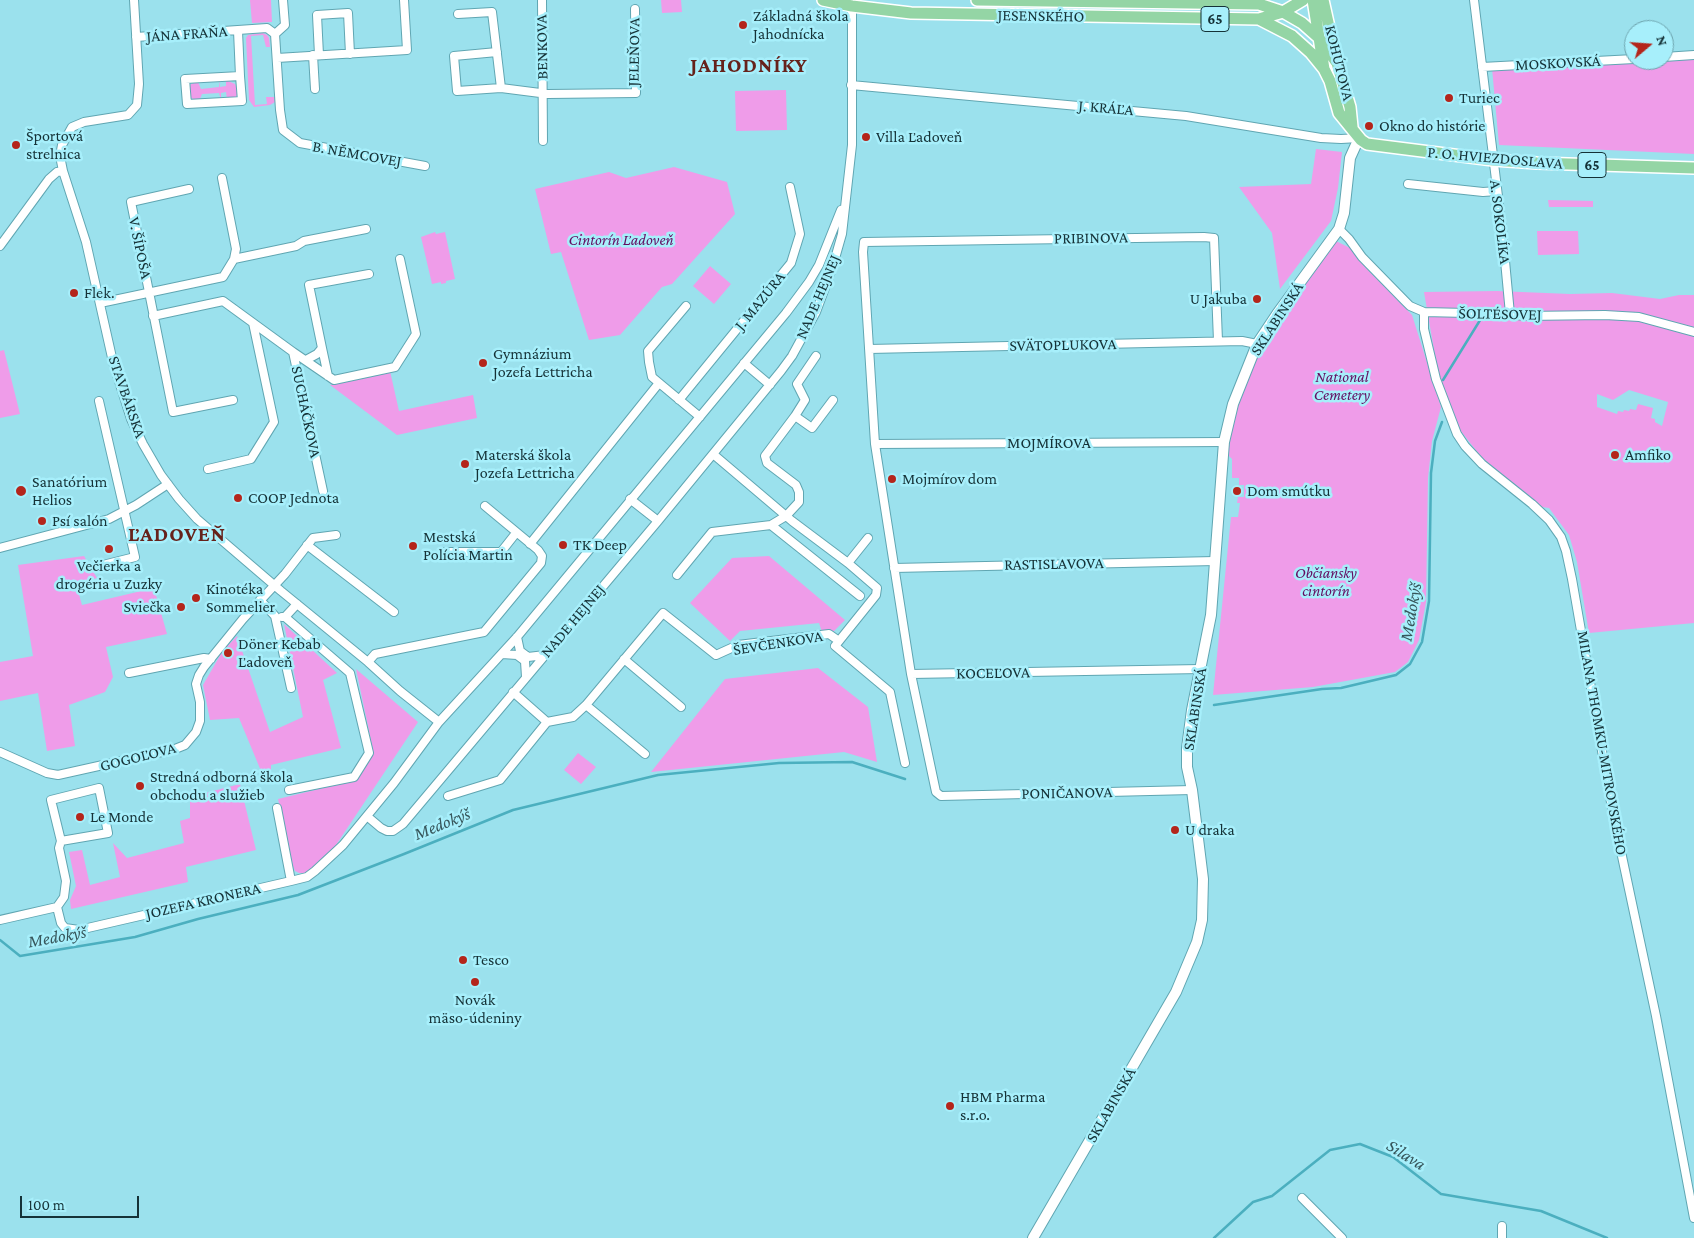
<!DOCTYPE html>
<meta charset="utf-8">
<style>
body{margin:0}
#map{position:relative;width:1694px;height:1238px;overflow:hidden;background:#9be1ed;font-family:"Crimson Pro",serif}
canvas{display:block}
.north{position:absolute;left:1624px;top:20px;width:50px;height:50px;box-sizing:border-box;background:#a7effb;border:1px solid #6da3ad;border-radius:50%;rotate:72deg;font-size:14px;font-weight:700;line-height:20px;text-align:center;color:#153237}
.north::after{content:'';display:block;margin:auto;width:18px;height:22px;background:#b4251b;clip-path:polygon(50% 0,100% 100%,50% 72%,0 100%)}
.scale{position:absolute;left:20px;top:1196px;width:119px;height:22px;box-sizing:border-box;border:2px solid #153237;border-top:0;padding-left:6px;font-size:15px;line-height:18px;white-space:nowrap;color:#153237;-webkit-text-stroke:4px #a7effb;paint-order:stroke}
</style>
<div id="map">
<canvas width="1694" height="1238"></canvas>
<div class="north">N</div>
<div class="scale">100 m</div>
</div>
<script>
const c = document.querySelector('canvas').getContext('2d');
c.lineJoin = 'round';
function paint(path, color) {
  c.fillStyle = color;
  c.fill(path, 'evenodd');
}
function shape(rows) {
  const path = new Path2D();
  for (const r of rows) {
    path.moveTo(r[0], r[1]);
    for (let i = 2; i < r.length; i += 2) path.lineTo(r[i], r[i + 1]);
  }
  return path;
}
function stroke(path, color, width, dash) {
  c.strokeStyle = color;
  c.lineWidth = width;
  c.lineCap = dash ? 'butt' : 'round';
  c.setLineDash(dash || []);
  c.stroke(path);
}
function label(font, color, halo, rows, align = 'center') {
  c.font = font + ' "Crimson Pro",serif';
  c.lineWidth = 5;
  c.setLineDash([]);
  c.textBaseline = 'middle';
  c.strokeStyle = halo;
  c.fillStyle = color;
  for (const [text, x, y, turn = 0] of rows) {
    c.save();
    c.translate(x, y);
    c.rotate((+turn || 0) * Math.PI / 180);
    c.textAlign = isNaN(turn) ? turn : align;
    if (halo) c.strokeText(text, 0, 0);
    c.fillText(text, 0, 0);
    c.restore();
  }
}
paint(shape([
 [250,0,271,0,272,22,252,23],
 [661,0,681,0,682,12,662,13],
 [263,33,267,35,269,38,270,47,266,47,263,35,251,36,255,105,267,104,266,97,274,97,275,102,270,105,254,107,249,100,246,38,248,35],
 [1694,57,1694,154,1499,145,1492,68],
 [219,80,220,87,226,86,226,80,235,84,238,92,236,97,227,99,226,92,221,93,221,100,219,93,202,94,199,101,196,101,190,97,189,88,191,84,198,82,201,89,219,87],
 [786,90,787,130,736,131,735,91],
 [1316,149,1342,152,1338,188,1331,221,1280,289,1272,233,1239,187,1311,184],
 [674,167,727,182,735,214,672,284,662,287,620,335,589,340,561,252,551,254,535,189,609,172,626,178],
 [1548,200,1593,201,1593,207,1549,207],
 [1537,231,1578,231,1579,254,1538,255],
 [435,232,436,234,445,232,455,279,446,281,446,283,441,284,441,282,432,284,421,237],
 [1336,241,1352,249,1366,268,1412,315,1441,407,1432,441,1428,478,1426,602,1419,640,1408,662,1395,672,1313,687,1213,695,1231,517,1238,517,1240,503,1237,503,1238,497,1244,497,1244,485,1239,485,1239,478,1232,478,1232,459,1228,455,1235,407,1261,347,1288,307],
 [710,266,731,284,714,304,693,286],
 [1497,291,1570,294,1612,293,1660,299,1679,295,1694,295,1694,623,1589,633,1577,562,1569,535,1549,508,1542,507,1482,458,1460,430,1438,373,1424,292],
 [1629,390,1668,402,1662,426,1655,422,1655,419,1651,418,1653,408,1638,404,1636,410,1630,409,1629,411,1624,410,1623,412,1618,411,1617,414,1597,407,1597,394,1613,400],
 [4,350,20,414,0,418,0,351],
 [390,371,399,411,473,395,477,418,397,435,330,385],
 [84,556,97,578,76,584,82,605,154,588,167,634,106,647,113,677,105,692,69,705,75,746,47,751,38,693,0,701,0,662,33,656,18,565],
 [769,556,845,620,834,631,822,632,819,623,740,631,730,641,690,603,732,558],
 [284,624,337,673,323,680,341,748,271,765,271,778,261,771,239,718,210,720,203,685,222,652,237,636,270,732,303,717],
 [818,668,868,707,877,762,844,752,651,772,725,679],
 [356,669,418,722,332,851,306,873,299,873,295,871,293,866,278,799,356,780,373,750],
 [578,753,596,767,581,784,564,770],
 [240,784,256,850,186,867,188,882,71,909,70,900,76,886,69,852,82,850,90,885,120,877,113,843,127,858,184,843,180,821,190,818,190,797]
]), '#ef9ce9');
stroke(shape([
 [1443,380,1482,317],
 [1214,705,1322,689,1341,688,1396,675,1410,664,1422,642,1429,601,1431,473,1435,441,1442,422],
 [0,940,20,956,135,937,198,919,298,895,404,854,513,810,658,775,779,763,852,762,905,779],
 [1214,1238,1253,1202,1272,1196,1330,1150,1360,1144,1393,1157,1441,1194,1541,1211,1607,1238]
]), '#4bafbf', 2.5);
const street = shape([
 [134,0,139,84,137,105,128,115,84,122,72,127,62,145,60,156,63,171,86,242,113,362,131,419,143,444,161,475,179,499,197,519,281,591,368,662,400,691,439,722],
 [283,0,285,25,275,34,280,110,283,130,300,143,425,166],
 [542,0,543,141],
 [1474,0,1502,229,1510,314],
 [458,14,492,12,501,88],
 [238,31,240,76,242,101,187,104,185,79,240,76],
 [136,37,267,28,275,34],
 [497,52,454,56,457,91,501,88,548,94,636,93,635,9],
 [313,55,315,89],
 [319,55,317,15,348,13,350,54],
 [1664,57,1694,55],
 [277,58,407,50,404,0],
 [1482,67,1634,59],
 [851,85,1186,116,1321,138,1341,139,1359,138],
 [222,178,236,249,234,259],
 [1408,184,1483,192,1497,191],
 [189,189,131,202,173,412,233,400],
 [1339,229,1349,239,1362,257,1405,301,1410,306,1424,312,1510,314,1524,316,1605,315,1639,317,1694,332],
 [0,246,49,179,57,172,63,171],
 [100,303,223,277,234,259,296,246,304,241,366,229],
 [686,306,648,351,649,362,652,377,700,417],
 [1424,312,1424,329,1436,379,1457,434,1465,446,1482,464,1532,504,1549,520,1561,537,1566,551,1572,579,1613,814,1656,1016,1694,1218],
 [153,316,223,301,293,352,323,491],
 [322,348,328,376],
 [869,349,1242,341,1257,344],
 [293,352,334,380,395,367,416,334,400,259],
 [816,356,797,384,805,400,795,416,812,428,833,400],
 [306,360,317,354,322,348,309,285,369,274],
 [744,363,770,385],
 [679,400,791,263,800,234,790,187],
 [99,401,135,557,99,566],
 [875,444,1224,442],
 [713,454,792,521,848,563,877,588,876,595,835,646,890,692,905,763],
 [208,469,251,459,274,422,253,323],
 [630,499,658,521],
 [771,525,786,516,799,502,799,492,796,485,767,463,765,456,795,416],
 [530,544,659,383],
 [307,545,394,612],
 [0,548,109,519,136,505,168,484],
 [442,552,501,552,516,533],
 [848,563,868,538],
 [894,568,1215,561],
 [677,575,712,532,771,525,860,596],
 [260,600,275,616,291,688],
 [282,617,285,617,297,604],
 [285,617,350,673,369,753,354,777,289,790],
 [517,637,520,651,528,657,545,655],
 [502,654,517,655,525,661,526,677],
 [624,659,681,707],
 [368,662,375,654,484,632,541,563,542,556,538,550,485,506],
 [129,673,204,658,211,659],
 [911,674,875,444,863,252,864,242,1204,237,1214,238,1218,341],
 [513,692,547,722],
 [586,705,645,754],
 [0,752,47,773,58,775,175,749,185,745,196,732,200,721,200,702,196,684,199,675,204,667,243,619,285,574,313,538,336,535],
 [1192,790,941,796,936,792,911,674,1201,669],
 [448,796,500,780,547,722,573,717,586,705,663,613,716,655,738,645,829,634,839,641],
 [368,817,381,828,387,831,393,831,403,824,658,521,781,371,792,356,816,312,832,269,842,234,852,145,852,6],
 [291,881,307,877,315,871,343,845,394,783,439,722,517,637,786,313,809,282,819,265,841,210],
 [57,907,64,897,66,881,59,848,61,841,51,800,99,788,108,833,61,841],
 [0,920,57,907,61,923,65,928,79,930,291,881,277,808],
 [1302,1198,1342,1238],
 [1502,1226,1502,1238]
]);
const secondary = shape([
 [1033,1238,1176,992,1197,942,1202,920,1203,879,1192,790,1187,767,1187,748,1192,710,1211,615,1224,442,1233,404,1257,344,1277,314,1339,229,1344,213,1350,158,1359,138]
]);
const primary = shape([
 [823,0,852,6,911,13,1259,19,1283,12,1303,0],
 [977,0,1259,4,1283,12,1302,23,1319,38,1337,63],
 [1313,0,1324,69,1330,81,1339,113,1361,140,1367,144,1493,160,1537,163,1694,168],
 [1323,0,1337,63,1350,107,1352,127],
 [1259,19,1292,36,1311,53,1324,69]
]);
stroke(street, '#60a6b2', 10);
stroke(secondary, '#60a6b2', 12);
stroke(primary, '#fff', 14);
stroke(street, '#fff', 8);
stroke(secondary, '#fff', 10);
stroke(primary, '#94d5a5', 11);
for (const [x, y, r, color] of [
 [743,25,5,"#b4251b"],
 [1449,98,5,"#b4251b"],
 [1369,126,5,"#b4251b"],
 [866,137,5,"#b4251b"],
 [16,145,5,"#b4251b"],
 [74,293,5,"#b4251b"],
 [1257,299,5,"#b4251b"],
 [483,363,5,"#b4251b"],
 [1615,455,5,"#b4251b"],
 [465,464,5,"#b4251b"],
 [892,479,5,"#b4251b"],
 [21,491,6,"#b4251b"],
 [1237,491,5,"#b4251b"],
 [238,498,5,"#b4251b"],
 [42,521,5,"#b4251b"],
 [563,545,5,"#b4251b"],
 [413,546,5,"#b4251b"],
 [109,549,5,"#b4251b"],
 [196,598,5,"#b4251b"],
 [181,607,5,"#b4251b"],
 [228,653,5,"#b4251b"],
 [140,786,5,"#b4251b"],
 [80,817,5,"#b4251b"],
 [1175,830,5,"#b4251b"],
 [463,960,5,"#b4251b"],
 [475,982,5,"#b4251b"],
 [950,1106,5,"#b4251b"]
]) {
  const dot = new Path2D();
  dot.arc(x, y, r, 0, 2 * Math.PI);
  c.fillStyle = color;
  c.fill(dot);
  stroke(dot, '#a7effb', 2);
}
for (const [x, y, w] of [
 [1215,19,28],
 [1592,165,28]
]) {
  const box = new Path2D();
  box.roundRect(x - w / 2, y - 12.5, w, 25, 4);
  c.fillStyle = '#a7effb';
  c.fill(box);
  stroke(box, '#153237', 1);
}
label('bold 15px', '#153237', null, [
 ["65",1215,19],
 ["65",1592,165]
]);
label('16px', '#153237', '#a7effb', [
 ["Základná škola",753,16],
 ["Jahodnícka",753,34],
 ["Turiec",1459,98],
 ["Okno do histórie",1379,126],
 ["Športová",26,136],
 ["strelnica",26,154],
 ["Villa Ľadoveň",876,137],
 ["Flek.",84,293],
 ["U Jakuba",1247,299,"right"],
 ["Gymnázium",493,354],
 ["Jozefa Lettricha",493,372],
 ["Materská škola",475,455],
 ["Jozefa Lettricha",475,473],
 ["Amfiko",1625,455],
 ["Mojmírov dom",902,479],
 ["Sanatórium",32,482],
 ["Helios",32,500],
 ["Dom smútku",1247,491],
 ["COOP Jednota",248,498],
 ["Psí salón",52,521],
 ["Mestská",423,537],
 ["Polícia Martin",423,555],
 ["TK Deep",573,545],
 ["Večierka a",109,566,"center"],
 ["drogéria u Zuzky",109,584,"center"],
 ["Kinotéka",206,589],
 ["Sommelier",206,607],
 ["Sviečka",171,607,"right"],
 ["Döner Kebab",238,644],
 ["Ľadoveň",238,662],
 ["Stredná odborná škola",150,777],
 ["obchodu a služieb",150,795],
 ["Le Monde",90,817],
 ["U draka",1185,830],
 ["Tesco",473,960],
 ["Novák",475,1000,"center"],
 ["mäso-údeniny",475,1018,"center"],
 ["HBM Pharma",960,1097],
 ["s.r.o.",960,1115]
], 'left');
label('16px', '#153237', '#a7effb', [
 ["JESENSKÉHO",1041,16,1],
 ["JÁNA FRAŇA",187,34,-4],
 ["BENKOVA",542,47,-91],
 ["JELEŇOVA",634,52,-89],
 ["KOHÚTOVA",1339,63,76],
 ["MOSKOVSKÁ",1558,63,-3],
 ["J. KRÁĽA",1106,108,5],
 ["B. NĚMCOVEJ",357,154,10],
 ["P. O. HVIEZDOSLAVA",1495,158,5],
 ["A. SOKOLÍKA",1500,222,83],
 ["PRIBINOVA",1091,238,-1],
 ["V. ŠÍPOŠA",140,248,78],
 ["NADE HEJNEJ",818,297,-67],
 ["J. MAZÚRA",760,301,-51],
 ["ŠOLTÉSOVEJ",1500,314,1],
 ["SKLABINSKÁ",1277,319,-57],
 ["SVÄTOPLUKOVA",1063,345,-1],
 ["STAVBÁRSKA",127,397,71],
 ["SUCHÁČKOVA",306,412,78],
 ["MOJMÍROVA",1049,443],
 ["RASTISLAVOVA",1054,564,-1],
 ["NADE HEJNEJ",573,621,-50],
 ["ŠEVČENKOVA",778,643,-9],
 ["KOCEĽOVA",993,673,-1],
 ["SKLABINSKÁ",1195,709,-81],
 ["MILANA THOMKU-MITROVSKÉHO",1602,743,80],
 ["GOGOĽOVA",138,757,-14],
 ["PONIČANOVA",1067,793,-1],
 ["JOZEFA KRONERA",203,901,-13],
 ["SKLABINSKÁ",1111,1105,-60]
]);
label('italic 16px', '#640d61', '#a7effb', [
 ["Cintorín Ľadoveň",621,240],
 ["National",1342,377],
 ["Cemetery",1342,395],
 ["Občiansky",1326,573],
 ["cintorín",1326,591]
]);
label('italic 18px', '#37565b', '#a7effb', [
 ["Medokýš",1411,612,-80],
 ["Medokýš",442,824,-22],
 ["Medokýš",57,937,-10],
 ["Silava",1406,1155,32]
]);
c.letterSpacing = '1px';
label('bold 21px', '#66221b', '#a7effb', [
 ["JAHODNÍKY",749,66],
 ["ĽADOVEŇ",177,535]
]);
c.letterSpacing = '0px';
</script>
